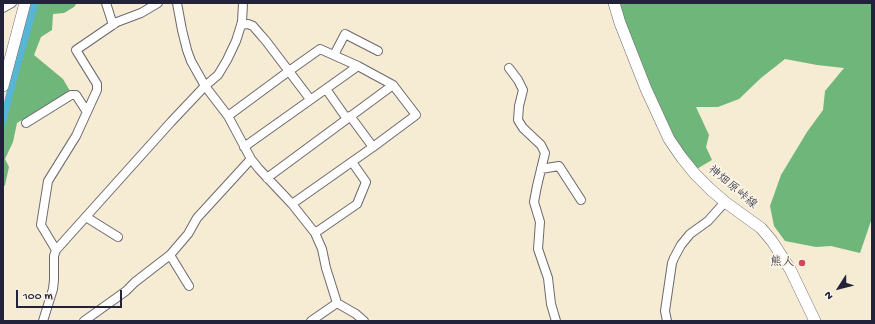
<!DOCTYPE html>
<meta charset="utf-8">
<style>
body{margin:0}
#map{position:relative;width:875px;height:324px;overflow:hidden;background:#f6ebd3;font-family:"Gochi Hand",sans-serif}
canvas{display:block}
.frame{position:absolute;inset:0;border:4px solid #22223b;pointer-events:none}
.north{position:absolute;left:819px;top:268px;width:40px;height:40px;-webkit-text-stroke:3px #fcf5e5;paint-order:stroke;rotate:234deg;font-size:11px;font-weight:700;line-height:16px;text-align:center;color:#22223b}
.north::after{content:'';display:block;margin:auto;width:14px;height:18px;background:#22223b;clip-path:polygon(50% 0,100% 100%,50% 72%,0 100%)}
.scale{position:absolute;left:16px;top:290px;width:106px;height:18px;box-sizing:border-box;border:2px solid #22223b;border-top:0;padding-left:5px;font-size:12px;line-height:14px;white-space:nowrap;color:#22223b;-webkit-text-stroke:3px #fcf5e5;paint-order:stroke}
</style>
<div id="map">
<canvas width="875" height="324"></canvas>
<div class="frame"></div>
<div class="north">N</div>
<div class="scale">100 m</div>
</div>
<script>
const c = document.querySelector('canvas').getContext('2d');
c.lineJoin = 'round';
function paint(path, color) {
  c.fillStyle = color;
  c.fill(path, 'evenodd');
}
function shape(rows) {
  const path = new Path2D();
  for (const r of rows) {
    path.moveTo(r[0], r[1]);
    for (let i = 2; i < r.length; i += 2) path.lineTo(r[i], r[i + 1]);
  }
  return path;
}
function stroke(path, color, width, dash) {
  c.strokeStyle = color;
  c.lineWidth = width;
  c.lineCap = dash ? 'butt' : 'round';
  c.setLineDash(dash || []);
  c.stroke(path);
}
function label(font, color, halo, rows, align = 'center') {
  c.font = font + ' "Gochi Hand","Klee One",sans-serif';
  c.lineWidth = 3.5;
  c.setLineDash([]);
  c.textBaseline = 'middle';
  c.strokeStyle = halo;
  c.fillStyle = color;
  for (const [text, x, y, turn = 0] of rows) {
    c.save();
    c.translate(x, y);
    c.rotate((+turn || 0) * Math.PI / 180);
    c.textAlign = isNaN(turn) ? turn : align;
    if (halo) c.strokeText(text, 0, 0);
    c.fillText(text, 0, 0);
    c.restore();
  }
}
paint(shape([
 [27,3,77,3,74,7,64,13,53,14,52,30,41,37,34,55,63,79,70,91,17,123,13,142,5,159,9,167,5,185,3,187,3,130,16,55],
 [617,3,872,3,872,218,860,253,831,246,816,247,785,241,774,226,770,206,781,175,807,132,823,110,825,91,844,68,817,65,785,59,761,78,739,99,718,107,696,107,709,135,706,147,712,160,695,170,683,156,665,121,636,52]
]), '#6fb67a');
stroke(shape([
 [3,121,12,84,35,3]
]), '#57b5d5', 7);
const street = shape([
 [106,3,113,25],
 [177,3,182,30,187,50,191,61,205,86,228,116,251,159,259,169,292,204,315,233,322,249,326,268,337,303,356,314,364,321],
 [3,8,12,3],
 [241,25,248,24,253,26,259,33,266,41,310,99],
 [334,55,345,34,378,51],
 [509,68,518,80,523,90,519,106,518,120,523,128,541,145,545,153,537,186,534,202,540,222,538,249,548,278,551,304,556,321],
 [326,89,347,119],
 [228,116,289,71,320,49,358,66,393,85,416,115,373,147,292,204],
 [350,116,373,147],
 [26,123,71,95,76,95,87,112],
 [244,147,358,66],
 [541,169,559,166,581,200],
 [267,178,393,85],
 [86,217,118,237],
 [315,233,357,204,366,182,352,162],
 [56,250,41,225,48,181,76,136,97,90,97,84,76,50,117,22,141,13,158,3],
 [170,255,189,286],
 [43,321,53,289,54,280,54,256,56,250,171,122,205,86,218,75,227,60,236,41,242,22,243,3],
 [84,321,126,291,135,282,170,255,188,234,197,218,251,159],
 [311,321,337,303],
 [667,321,665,311,672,263,674,258,681,245,690,234,708,221,725,202]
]);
const secondary = shape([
 [614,3,620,23,646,89,669,139,682,158,695,174,710,189,725,202,761,228,772,241,790,269,815,321],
 [3,86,25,3]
]);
stroke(street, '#6c6870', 10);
stroke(secondary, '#6c6870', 12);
stroke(street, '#fff', 8);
stroke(secondary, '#fff', 11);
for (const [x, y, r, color] of [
 [802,263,4,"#d1495b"]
]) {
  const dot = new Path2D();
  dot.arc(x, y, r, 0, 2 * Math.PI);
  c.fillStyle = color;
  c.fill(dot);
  stroke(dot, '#fcf5e5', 1.5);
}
label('12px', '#22223b', '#fcf5e5', [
 ["神畑原峠線",732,188,40]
]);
label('12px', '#22223b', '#fcf5e5', [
 ["熊人",794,263]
], 'right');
</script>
